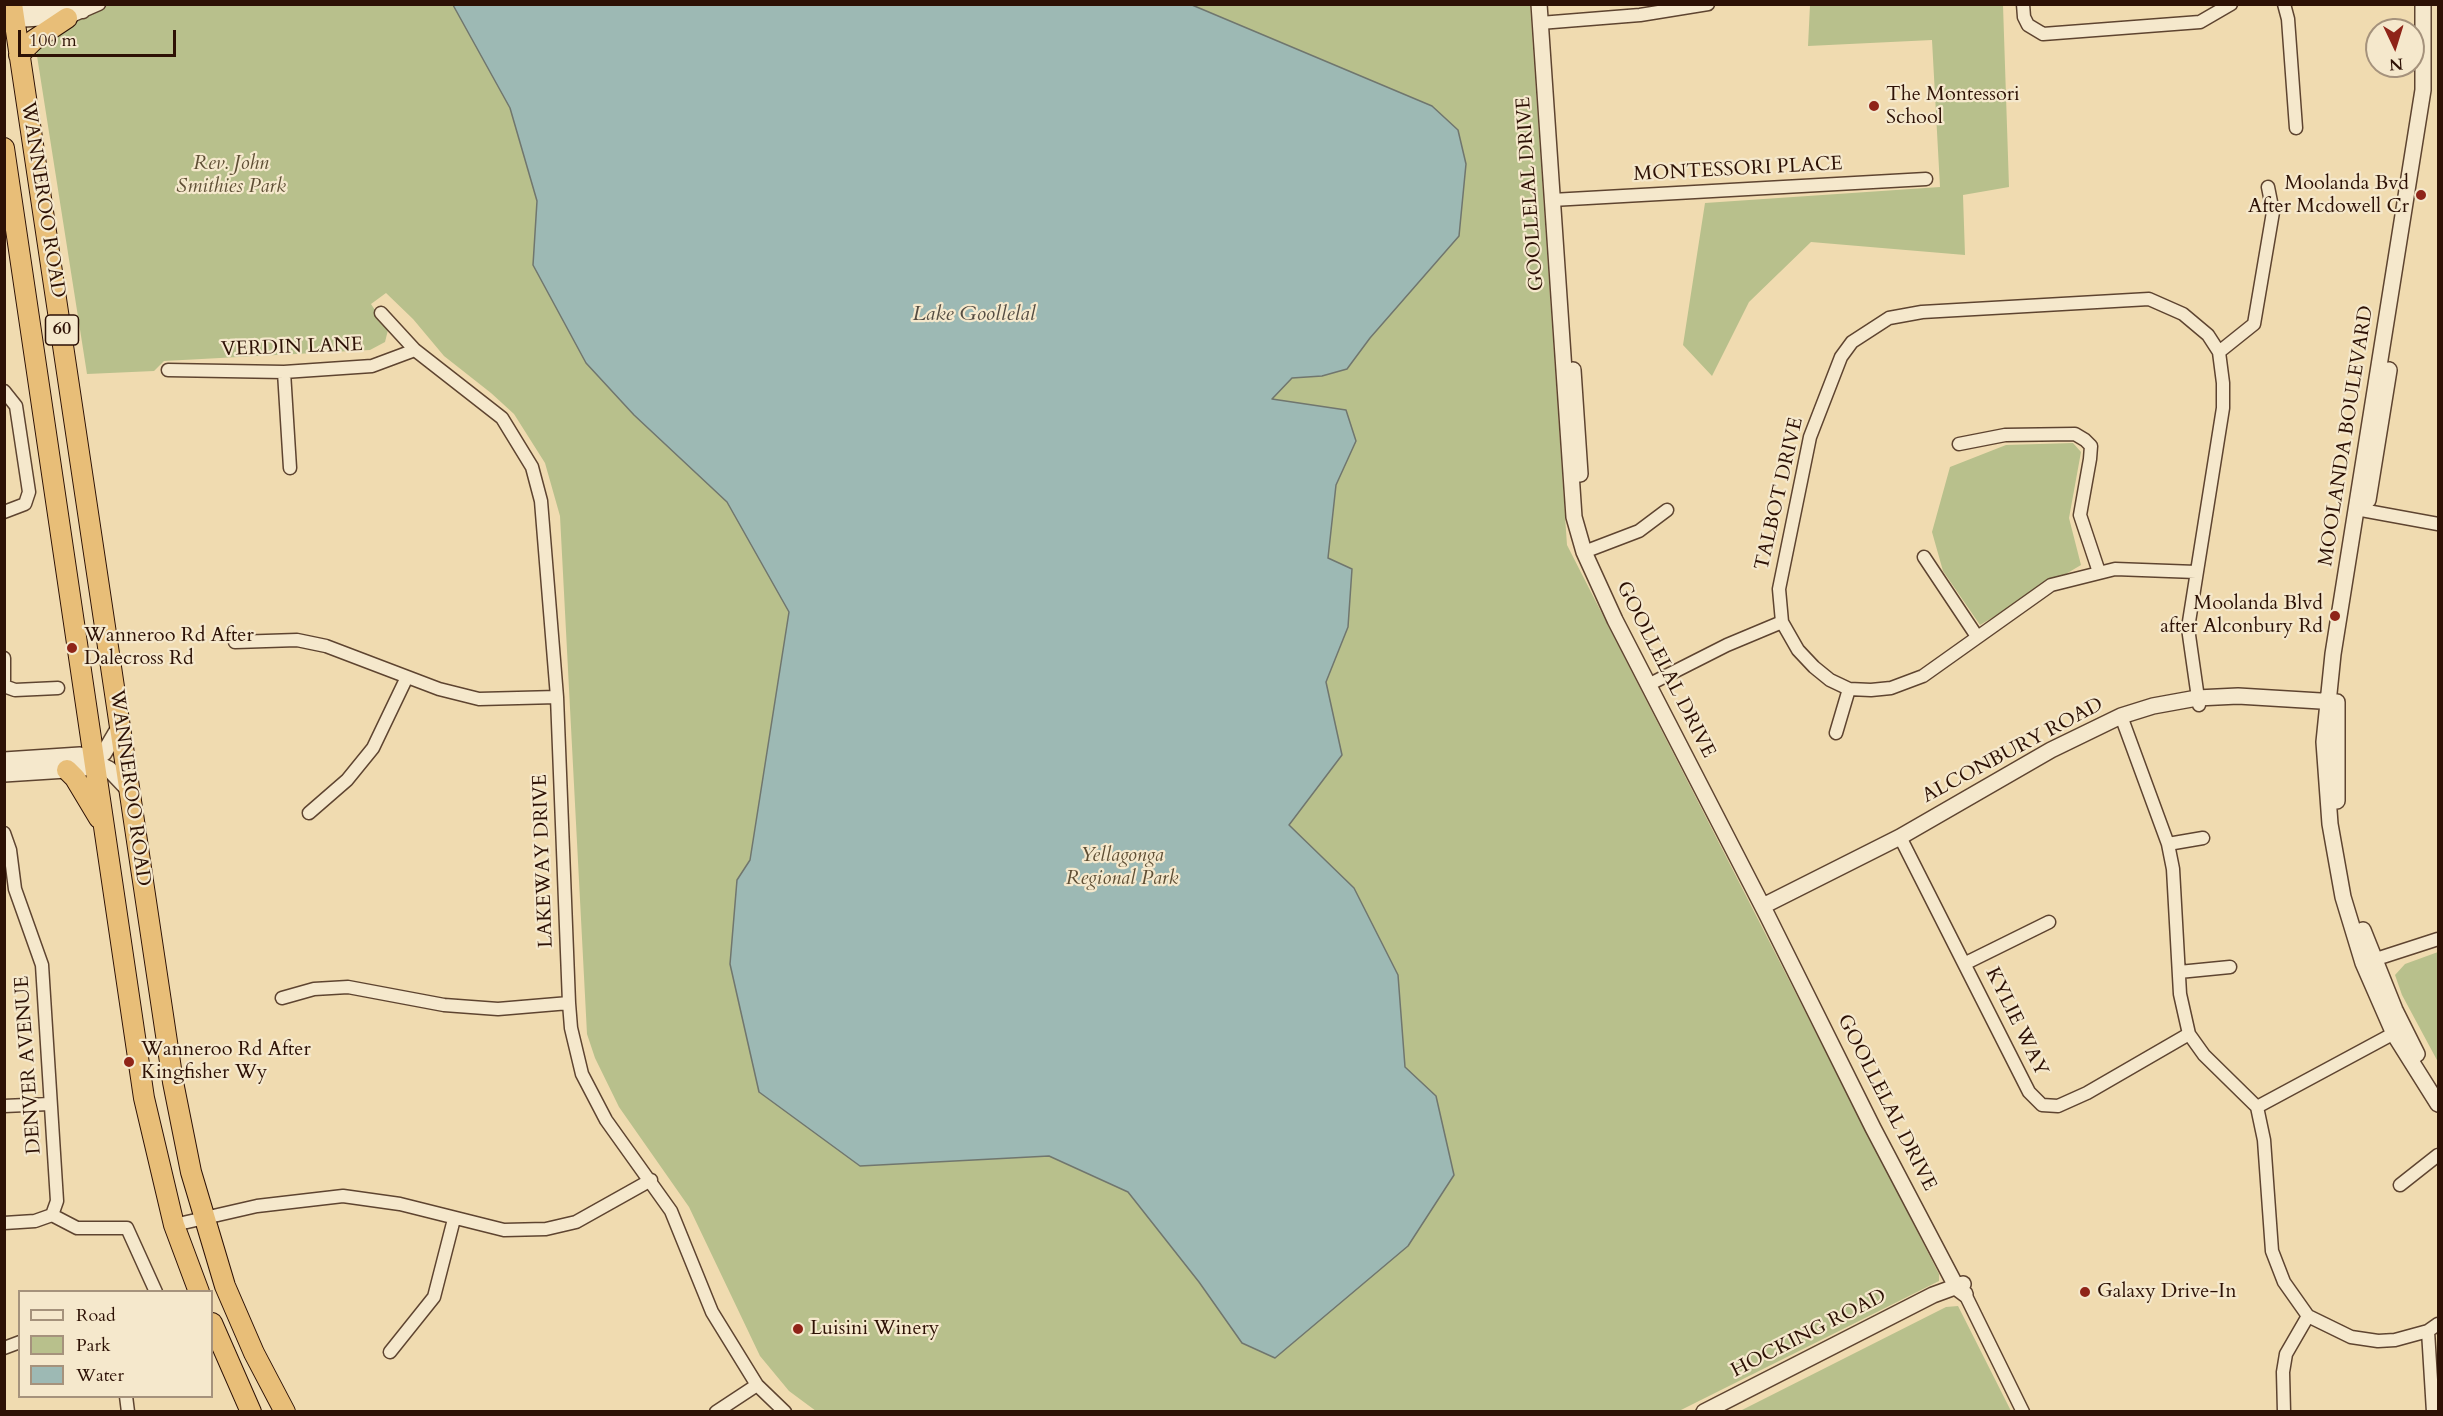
<!DOCTYPE html>
<style>
body{margin:0}
#map{position:relative;width:2443px;height:1416px;overflow:hidden;background:#f0dbb0;font-family:Cardo,serif}
canvas{display:block}
.frame{position:absolute;inset:0;border:6px solid #2d1105;pointer-events:none}
.legend{position:absolute;left:18px;top:1290px;width:195px;height:108px;box-sizing:border-box;background:#f5e8cc;border:2px solid #a5927c;margin:0;padding:8px 10px;list-style:none;font-size:18px;color:#2d1105}
.legend li{display:flex;align-items:center;gap:12px;height:30px}
.legend b{width:30px;border:2px solid #a5927c}
.north{position:absolute;left:2365px;top:18px;width:60px;height:60px;box-sizing:border-box;background:#f5e8cc;border:2px solid #a5927c;border-radius:50%;rotate:176deg;font-size:16px;font-weight:700;line-height:24px;text-align:center;color:#2d1105}
.north::after{content:'';display:block;margin:auto;width:21px;height:27px;background:#8f2418;clip-path:polygon(50% 0,100% 100%,50% 72%,0 100%)}
.scale{position:absolute;left:18px;top:30px;width:158px;height:27px;box-sizing:border-box;border:3px solid #2d1105;border-top:0;padding-left:8px;font-size:18px;line-height:21px;white-space:nowrap;color:#2d1105;-webkit-text-stroke:4px #f5e8cc;paint-order:stroke}
</style>
<div id="map">
<canvas width="2443" height="1416"></canvas>
<div class="frame"></div>
<ul class="legend">
<li><b style="height:8px;background:#f5e8cc"></b>Road</li>
<li><b style="height:16px;background:#b8c08c"></b>Park</li>
<li><b style="height:16px;background:#9db9b4"></b>Water</li>
</ul>
<div class="north">N</div>
<div class="scale">100 m</div>
</div>
<script>
const c = document.querySelector('canvas').getContext('2d');
c.lineJoin = 'round';
function paint(path, color) {
  c.fillStyle = color;
  c.fill(path, 'evenodd');
}
function shape(rows) {
  const path = new Path2D();
  for (const r of rows) {
    path.moveTo(r[0], r[1]);
    for (let i = 2; i < r.length; i += 2) path.lineTo(r[i], r[i + 1]);
  }
  return path;
}
function stroke(path, color, width, dash) {
  c.strokeStyle = color;
  c.lineWidth = width;
  c.lineCap = dash ? 'butt' : 'round';
  c.setLineDash(dash || []);
  c.stroke(path);
}
function label(font, color, halo, rows, align = 'center') {
  c.font = font + ' Cardo,serif';
  c.lineWidth = 4.5;
  c.setLineDash([]);
  c.textBaseline = 'middle';
  c.strokeStyle = halo;
  c.fillStyle = color;
  for (const [text, x, y, turn = 0] of rows) {
    c.save();
    c.translate(x, y);
    c.rotate((+turn || 0) * Math.PI / 180);
    c.textAlign = isNaN(turn) ? turn : align;
    if (halo) c.strokeText(text, 0, 0);
    c.fillText(text, 0, 0);
    c.restore();
  }
}
paint(shape([
 [29,5,1530,5,1567,545,1939,1274,1939,1281,1679,1411,816,1411,789,1391,760,1356,689,1207,619,1107,595,1058,587,1034,560,516,545,463,514,414,491,393,444,356,413,319,386,293,371,304,388,330,385,342,370,350,164,361,154,371,87,374],
 [1810,5,2003,5,2009,187,1963,195,1965,255,1811,242,1749,302,1712,376,1683,345,1705,203,1940,187,1932,40,1808,46],
 [2073,443,2081,452,2069,518,2081,565,1980,625,1943,571,1932,532,1950,467,2006,445],
 [2438,952,2438,1062,2402,995,2395,975,2405,964],
 [1958,1306,2011,1411,1740,1411,1946,1307]
]), '#b8c08c');
const water = shape([
 [453,5,1192,5,1432,106,1458,130,1466,164,1459,236,1370,338,1347,369,1322,376,1292,378,1272,399,1346,410,1356,441,1336,485,1328,558,1352,569,1348,627,1326,682,1342,755,1289,825,1354,888,1398,975,1405,1067,1436,1096,1454,1175,1408,1246,1275,1358,1242,1343,1199,1282,1128,1192,1049,1156,860,1166,759,1092,730,964,737,880,750,860,789,612,727,502,634,415,586,363,533,265,537,201,510,108,453,5]
]);
paint(water, '#9db9b4');
stroke(water, '#70766e', 1.5);
const minor = shape([
 [2023,4,2024,17,2028,25,2043,34,2200,22,2231,4],
 [2284,4,2288,19,2296,128],
 [13,9,69,8,83,12],
 [15,21,67,18,99,4],
 [1540,23,1640,15,1708,4],
 [1552,200,1926,179],
 [381,313,415,350,502,418,532,467,541,501,557,697,569,1003,571,1028,582,1074,606,1120,671,1211,712,1312,757,1385,785,1412],
 [2219,352,2254,324,2273,212,2268,187],
 [168,370,284,372,372,366,415,350],
 [284,372,290,468],
 [4,391,16,406,29,492,25,504,4,512],
 [1959,444,2005,435,2075,434,2085,440,2091,446,2090,459,2080,515,2099,572],
 [2356,509,2438,524],
 [1584,552,1639,531,1667,510],
 [1924,557,1976,635],
 [2196,572,2115,569,2051,585,1923,676,1891,688,1871,690,1849,689,1830,680,1814,667,1798,650,1782,622,1779,589,1810,437,1841,357,1852,342,1889,318,1922,312,2149,299,2183,314,2208,335,2219,352,2223,383,2223,408,2188,628,2199,705],
 [235,642,297,640,326,646,439,689,479,699,557,697],
 [4,658,4,681],
 [1648,685,1727,645,1782,622],
 [4,686,15,690,58,688],
 [2121,716,2168,844,2173,869,2180,994,2189,1034,2204,1055,2257,1107,2264,1140,2272,1251,2284,1282,2308,1316,2351,1337,2378,1341,2395,1340,2428,1331,2438,1324],
 [1836,733,1849,689],
 [309,813,347,780,373,748,407,677],
 [4,833,10,850,15,889,42,965,57,1201,52,1215,35,1221,4,1223],
 [1900,837,2029,1092,2042,1105,2058,1106,2087,1093,2189,1034],
 [2168,844,2203,838],
 [2367,962,2438,939],
 [1966,963,2049,922],
 [2179,972,2230,967],
 [282,998,314,989,348,987,444,1005,498,1009,569,1003],
 [4,1106,49,1104],
 [2257,1107,2400,1030],
 [2400,1185,2438,1155],
 [52,1215,77,1228,127,1228,156,1292],
 [174,1225,257,1206,343,1196,400,1204,504,1230,546,1229,576,1222,651,1180],
 [1965,1294,2023,1412],
 [2428,1331,2433,1412],
 [4,1348,20,1342],
 [390,1352,434,1297,454,1219],
 [126,1396,128,1412],
 [716,1412,757,1385],
 [2284,1412,2283,1372,2286,1354,2308,1316]
]);
const tertiary = shape([
 [1539,4,1574,517,1584,552,1615,620,1767,915,1873,1128,1957,1288,1965,1294],
 [2423,4,2423,90,2333,654,2324,742,2330,824,2343,897,2363,963,2394,1034,2438,1104],
 [1573,370,1580,474],
 [2368,500,2389,370],
 [2337,702,2337,801],
 [4,760,80,755,109,769,128,789],
 [4,774,82,769,104,753,120,726],
 [1763,906,1900,837,2051,750,2121,716,2153,706,2197,698,2238,696,2337,702],
 [2363,930,2395,1010,2417,1054],
 [1704,1412,1933,1295,1963,1284]
]);
const trunk = shape([
 [12,4,173,1082,191,1172,225,1286,254,1353,285,1412],
 [19,55,34,40,67,18],
 [4,148,144,1098,174,1225,199,1292],
 [67,770,75,778,99,818],
 [212,1323,251,1412]
]);
stroke(minor, '#5e4430', 15);
stroke(tertiary, '#5e4430', 18);
stroke(trunk, '#2d1105', 22);
stroke(minor, '#f5e8cc', 12);
stroke(tertiary, '#f5e8cc', 15);
stroke(trunk, '#e8be78', 20);
for (const [x, y, r, color] of [
 [1874,106,6,"#8f2418"],
 [2421,195,6,"#8f2418"],
 [2335,616,6,"#8f2418"],
 [72,648,6,"#8f2418"],
 [129,1062,6,"#8f2418"],
 [2085,1292,6,"#8f2418"],
 [798,1329,6,"#8f2418"]
]) {
  const dot = new Path2D();
  dot.arc(x, y, r, 0, 2 * Math.PI);
  c.fillStyle = color;
  c.fill(dot);
  stroke(dot, '#f5e8cc', 2);
}
for (const [x, y, w] of [
 [62,330,33]
]) {
  const box = new Path2D();
  box.roundRect(x - w / 2, y - 15, w, 30, 4.5);
  c.fillStyle = '#f5e8cc';
  c.fill(box);
  stroke(box, '#2d1105', 1.5);
}
label('bold 18px', '#2d1105', null, [
 ["60",62,330]
]);
label('20px', '#2d1105', '#f5e8cc', [
 ["The Montessori",1886,95],
 ["School",1886,118],
 ["Moolanda Bvd",2409,184,"right"],
 ["After Mcdowell Cr",2409,207,"right"],
 ["Moolanda Blvd",2323,604,"right"],
 ["after Alconbury Rd",2323,627,"right"],
 ["Wanneroo Rd After",84,636],
 ["Dalecross Rd",84,659],
 ["Wanneroo Rd After",141,1050],
 ["Kingfisher Wy",141,1073],
 ["Galaxy Drive-In",2097,1292],
 ["Luisini Winery",810,1329]
], 'left');
label('italic 20px', '#5e4e34', '#f5e8cc', [
 ["Rev. John",231,164],
 ["Smithies Park",231,187],
 ["Yellagonga",1122,856],
 ["Regional Park",1122,879]
]);
label('20px', '#2d1105', '#f5e8cc', [
 ["MONTESSORI PLACE",1738,170,-3],
 ["GOOLLELAL DRIVE",1531,194,-94],
 ["WANNEROO ROAD",42,200,81],
 ["VERDIN LANE",292,348,-2],
 ["MOOLANDA BOULEVARD",2347,436,-81],
 ["TALBOT DRIVE",1780,494,-77],
 ["GOOLLELAL DRIVE",1665,670,63],
 ["ALCONBURY ROAD",2013,751,-28],
 ["WANNEROO ROAD",129,788,82],
 ["LAKEWAY DRIVE",544,861,-92],
 ["KYLIE WAY",2016,1022,64],
 ["DENVER AVENUE",29,1065,-94],
 ["GOOLLELAL DRIVE",1886,1103,63],
 ["HOCKING ROAD",1809,1334,-27]
]);
label('italic 21px', '#544c42', '#f5e8cc', [
 ["Lake Goollelal",974,315]
]);
</script>
